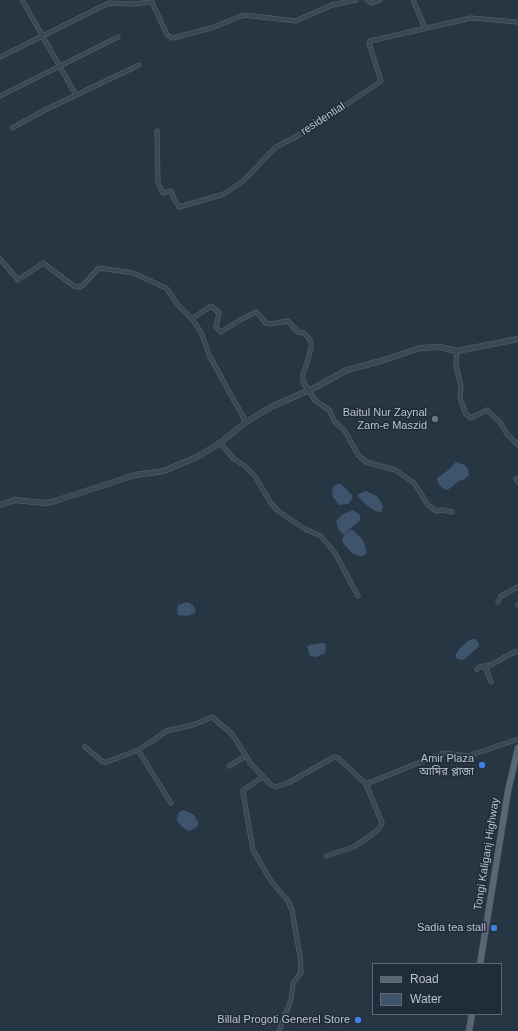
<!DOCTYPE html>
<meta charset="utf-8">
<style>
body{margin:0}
#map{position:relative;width:518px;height:1031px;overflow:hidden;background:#273643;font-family:Helvetica,sans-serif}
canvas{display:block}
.legend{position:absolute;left:372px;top:963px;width:130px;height:52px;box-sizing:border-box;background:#202c39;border:1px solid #5d6874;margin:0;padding:5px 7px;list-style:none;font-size:12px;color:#b9c2cd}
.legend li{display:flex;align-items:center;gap:8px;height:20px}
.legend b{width:20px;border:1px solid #5d6874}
</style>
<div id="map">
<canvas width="518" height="1031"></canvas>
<ul class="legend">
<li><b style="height:5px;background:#5a6673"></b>Road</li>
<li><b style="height:11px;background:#3e546c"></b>Water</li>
</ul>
</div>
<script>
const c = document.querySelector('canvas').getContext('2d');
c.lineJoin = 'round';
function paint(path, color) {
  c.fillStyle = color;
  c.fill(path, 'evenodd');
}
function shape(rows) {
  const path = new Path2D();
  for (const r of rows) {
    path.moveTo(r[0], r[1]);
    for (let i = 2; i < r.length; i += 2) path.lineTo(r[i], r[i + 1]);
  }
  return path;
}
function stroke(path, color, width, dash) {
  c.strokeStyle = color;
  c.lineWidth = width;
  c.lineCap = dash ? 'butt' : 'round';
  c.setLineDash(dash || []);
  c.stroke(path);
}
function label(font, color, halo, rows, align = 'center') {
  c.font = font + ' Helvetica,"Noto Sans Bengali",sans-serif';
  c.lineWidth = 3;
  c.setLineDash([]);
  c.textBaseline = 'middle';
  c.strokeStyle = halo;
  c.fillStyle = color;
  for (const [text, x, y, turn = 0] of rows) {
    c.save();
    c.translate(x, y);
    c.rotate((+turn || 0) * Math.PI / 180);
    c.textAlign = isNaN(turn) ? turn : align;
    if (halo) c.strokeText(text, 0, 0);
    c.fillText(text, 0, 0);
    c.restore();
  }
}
paint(shape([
 [456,462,465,465,468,469,469,475,465,479,459,481,449,489,445,490,438,484,437,478,447,471],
 [338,484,341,484,352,495,352,499,348,504,339,505,333,497,332,490,334,486],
 [366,491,377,496,381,502,383,507,381,512,375,511,368,506,363,502,357,495],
 [353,510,360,515,360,520,345,534,342,534,338,528,336,521,343,514],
 [351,530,353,530,363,540,367,552,363,556,359,556,352,553,343,543,342,540,344,535],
 [187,602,193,605,196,611,195,613,187,616,178,615,177,609,178,605],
 [472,639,475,639,477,641,479,645,478,647,465,659,461,660,456,658,456,654,460,648,468,641],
 [322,643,324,643,326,647,325,653,316,657,310,656,307,647,309,645],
 [183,810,194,815,198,822,198,826,192,830,188,831,182,827,177,821,178,813]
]), '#3e546c');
const minor = shape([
 [22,0,76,95],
 [367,0,372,3,380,0],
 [413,0,425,28],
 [0,57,109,3,133,4,152,2,167,35,173,38,211,28,244,15,296,21,332,5,356,0],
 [0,96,118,37],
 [12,128,45,110,139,65],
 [157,131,158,183,163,193,171,191,174,199,179,207,224,194,243,181,276,147,305,132,380,82,381,81,369,43,370,41,471,18,518,22],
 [0,259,18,280,43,263,74,286,79,287,83,285,99,268,133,273,166,288,178,305,192,319,197,326,202,335,210,357,246,422],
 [192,319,211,306,219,313,216,327,221,332,240,320,256,312,260,316,266,323,270,324,288,321,298,332,304,333,308,337,311,342,311,347,307,363,303,374,303,382,315,400,326,408,330,411,334,421,345,431,358,455,366,462,395,470,414,483,428,505,436,511,441,510,452,512],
 [457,351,456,365,461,387,460,398,466,414,471,418,487,410,500,422,507,434,518,445],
 [220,443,234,459,246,467,255,476,270,502,278,511,305,529,321,536,335,553,358,596],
 [518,478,516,479,518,483],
 [498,602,501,596,518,587],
 [518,604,518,605],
 [477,669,480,667,488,665],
 [491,682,486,669,487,667,514,652,518,652],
 [85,747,103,762,107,762,138,750,154,740,166,731,193,725,212,717,232,734,251,764,271,785,276,787,288,783,334,757,338,758,366,784],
 [138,750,171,803],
 [229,766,246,756],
 [263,777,243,790,243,792,253,850,271,881,288,901,292,910,300,956,301,973,293,983,291,1000,279,1031],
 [326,856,353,847,366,839,379,829,382,823,366,784,443,753,468,756,518,739]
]);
const tertiary = shape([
 [0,505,15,500,45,503,52,502,135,475,164,471,197,457,220,443,246,422,271,407,316,387,347,370,381,361,420,348,439,347,457,351,518,339]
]);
const primary = shape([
 [480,964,508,791,518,748],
 [469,1031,472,1014]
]);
stroke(minor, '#5a6570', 5);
stroke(tertiary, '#5a6570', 6);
stroke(primary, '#49535f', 7);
stroke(minor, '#3c4753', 4);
stroke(tertiary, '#3c4753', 5);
stroke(primary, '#5a6673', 6);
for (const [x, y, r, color] of [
 [435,419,4,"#6b7280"],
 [482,765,4,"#3f7fe0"],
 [494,928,4,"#3f7fe0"],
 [358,1020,4,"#3f7fe0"]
]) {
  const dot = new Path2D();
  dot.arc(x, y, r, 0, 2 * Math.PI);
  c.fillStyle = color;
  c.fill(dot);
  stroke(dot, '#202c39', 1.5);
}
label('11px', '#b9c2cd', '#202c39', [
 ["residential",323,119,-33],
 ["Tongi Kaliganj Highway",487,854,-81]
]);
label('11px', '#b9c2cd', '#202c39', [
 ["Baitul Nur Zaynal",427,413],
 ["Zam-e Maszid",427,426],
 ["Amir Plaza",474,759],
 ["আমির প্লাজা",474,772],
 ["Sadia tea stall",486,928],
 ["Billal Progoti Generel Store",350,1020]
], 'right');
</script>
